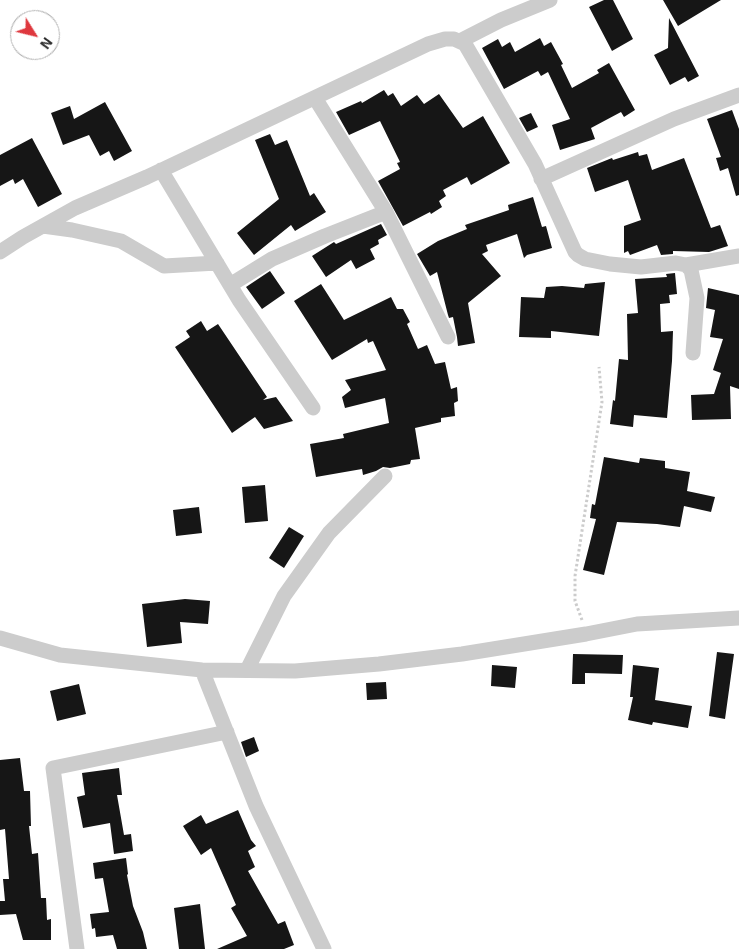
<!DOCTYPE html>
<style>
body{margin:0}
#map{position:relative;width:739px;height:949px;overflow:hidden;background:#fff;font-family:"Exo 2",sans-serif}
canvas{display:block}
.north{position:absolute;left:10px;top:10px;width:50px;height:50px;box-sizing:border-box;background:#fff;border:1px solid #acacac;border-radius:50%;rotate:126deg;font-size:14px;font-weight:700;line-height:20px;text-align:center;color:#2f2f2f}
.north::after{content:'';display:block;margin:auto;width:18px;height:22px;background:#de383e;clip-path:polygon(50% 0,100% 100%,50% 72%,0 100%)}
</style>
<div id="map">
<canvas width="739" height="949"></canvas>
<div class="north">N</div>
</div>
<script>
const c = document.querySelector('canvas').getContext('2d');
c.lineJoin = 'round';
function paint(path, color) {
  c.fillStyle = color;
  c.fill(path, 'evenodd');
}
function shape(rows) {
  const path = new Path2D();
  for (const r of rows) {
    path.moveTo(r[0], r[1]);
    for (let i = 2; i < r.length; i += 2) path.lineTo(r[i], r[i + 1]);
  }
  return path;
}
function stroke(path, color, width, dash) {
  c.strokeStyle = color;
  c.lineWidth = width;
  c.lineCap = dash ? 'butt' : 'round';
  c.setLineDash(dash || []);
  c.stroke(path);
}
paint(shape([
 [604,0,613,0,633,39,612,51,589,7],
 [663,0,721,0,678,26],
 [669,18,699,76,688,82,685,77,670,85,654,55,668,48],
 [540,38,544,46,551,42,563,64,561,65,572,88,599,73,597,70,609,63,635,110,624,117,621,112,591,128,595,139,560,150,552,125,570,119,548,72,541,76,538,71,504,89,482,48,498,39,502,47,510,42,515,52],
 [384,90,388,96,393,93,401,106,417,95,424,104,439,94,463,128,483,116,510,163,471,185,467,177,443,190,446,196,439,201,442,207,431,214,430,212,403,226,378,181,400,169,397,163,400,162,380,121,349,135,336,112,361,101,362,103],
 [105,102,132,151,114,161,109,151,100,156,89,135,63,145,51,113,70,106,74,119],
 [732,110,739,129,739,195,736,196,728,168,720,171,716,158,721,157,707,119],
 [531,113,538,127,527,132,519,118],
 [270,134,275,145,287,140,310,196,314,193,326,212,295,231,291,225,254,255,237,233,279,199,255,140],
 [32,138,62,194,38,207,23,179,15,184,13,179,0,186,0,155],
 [638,152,639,156,647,154,652,170,684,158,711,228,720,225,728,246,709,252,673,251,673,254,661,255,657,245,630,255,628,251,624,253,624,226,641,220,628,180,595,192,587,168,612,158,613,160],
 [533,197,542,227,546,226,552,248,527,255,524,258,517,234,486,245,488,251,482,254,501,276,468,303,475,343,458,346,457,337,453,317,449,318,448,315,437,272,430,276,417,254,438,241,467,229,465,225,509,210,508,205],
 [381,224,387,235,378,240,379,244,370,249,375,259,356,269,351,260,326,277,312,256,334,242,336,244],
 [270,271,285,293,262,309,246,287],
 [675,273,677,294,669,295,670,303,660,304,661,332,673,331,672,361,667,418,634,415,633,427,610,424,613,400,615,401,619,359,628,360,627,314,638,313,635,279,667,277,666,274],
 [605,282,599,336,551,331,551,338,519,337,521,297,544,298,546,287,562,286,584,288,585,284],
 [321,284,344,320,391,297,397,309,403,309,410,322,407,324,418,349,427,345,435,364,445,362,451,389,457,387,458,401,454,403,455,416,441,418,441,422,415,428,420,459,411,460,410,464,390,468,383,467,376,471,363,475,362,469,316,477,310,444,344,438,343,434,389,423,385,398,345,408,342,397,351,390,345,380,386,370,373,341,368,343,367,339,332,360,294,301],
 [708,288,739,295,739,389,730,386,731,419,692,420,691,395,714,394,721,373,713,370,723,339,710,337,715,310,706,308],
 [201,321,207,331,218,324,267,397,263,400,276,397,293,421,264,429,255,417,232,433,175,347,190,337,186,331],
 [604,457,639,463,640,458,665,461,665,468,690,472,687,491,715,497,711,512,684,506,680,527,657,524,617,522,604,575,583,570,596,519,590,518,592,504,595,505],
 [265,485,268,521,245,523,242,487],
 [199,507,202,533,176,536,173,510],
 [289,527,304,536,284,568,269,558],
 [185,599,210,601,208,624,180,622,182,643,147,647,142,604],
 [717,652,734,654,725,719,709,716],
 [573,654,623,655,622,674,585,673,585,684,572,684],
 [492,665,517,667,515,688,491,686],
 [633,665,659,668,655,700,692,706,688,728,653,722,652,725,628,720,633,697,630,697],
 [386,682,387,699,367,700,366,683],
 [79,684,86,714,57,721,50,691],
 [254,737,259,751,246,757,241,742],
 [20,758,24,791,30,791,31,826,29,826,32,854,38,853,41,898,46,898,47,920,51,919,51,940,23,940,16,914,0,915,0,901,5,901,3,879,9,879,5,829,0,830,0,760],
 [119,768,122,795,117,795,124,835,131,834,133,851,114,854,110,823,83,828,77,797,85,795,82,773],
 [238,810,251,840,256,846,248,851,255,867,248,871,278,924,285,921,294,945,284,949,217,949,247,936,231,908,236,905,211,848,201,855,183,826,201,815,206,824],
 [126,858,128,874,127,875,133,906,143,932,147,949,117,949,113,935,96,937,95,928,92,929,90,914,109,912,103,878,95,879,93,863],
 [200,904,205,949,179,949,174,908]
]), '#161616');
stroke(shape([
 [582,620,575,601,575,576,602,402,599,367]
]), '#ccc', 3, [2.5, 2.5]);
stroke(shape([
 [460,41,501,20,550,0],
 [315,98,386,212,448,337],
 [161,170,239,300,313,408],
 [541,179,674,119,739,95],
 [43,226,72,230,121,241,164,266,217,263],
 [0,252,23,237,75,208,147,177,428,44,445,39,454,39,465,44,535,164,575,252,578,255,585,259,610,264,641,267,676,263,686,265,691,270,697,298,693,353],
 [686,265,739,256],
 [230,285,272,259,325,236,386,212],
 [0,638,60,655,202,670,295,671,379,664,462,654,586,634,637,624,739,618],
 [202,670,256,806,324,949],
 [247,670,284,596,329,533,385,476],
 [77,949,53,768,227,732]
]), '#ccc', 15);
</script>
